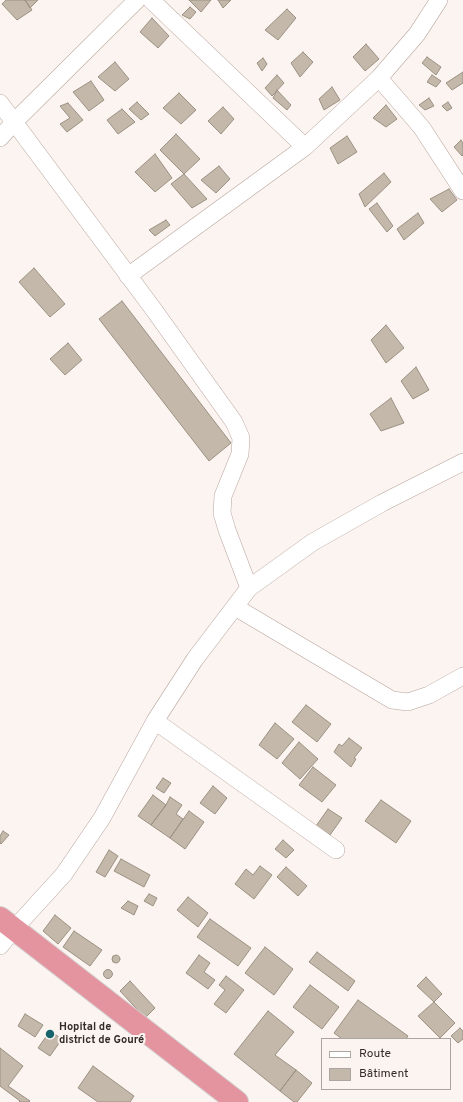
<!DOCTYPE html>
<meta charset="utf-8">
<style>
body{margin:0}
#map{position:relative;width:463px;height:1102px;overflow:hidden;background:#fcf4f1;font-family:Overpass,sans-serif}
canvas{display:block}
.legend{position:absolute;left:321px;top:1038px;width:130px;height:52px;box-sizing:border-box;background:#fcf4f1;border:1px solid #aca4a1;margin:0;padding:5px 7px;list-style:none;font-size:12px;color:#332b28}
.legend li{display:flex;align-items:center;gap:8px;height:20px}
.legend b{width:20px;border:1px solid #aca4a1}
</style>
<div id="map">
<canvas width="463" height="1102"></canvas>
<ul class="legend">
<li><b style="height:5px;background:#fff"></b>Route</li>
<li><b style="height:11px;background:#c3b8a9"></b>Bâtiment</li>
</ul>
</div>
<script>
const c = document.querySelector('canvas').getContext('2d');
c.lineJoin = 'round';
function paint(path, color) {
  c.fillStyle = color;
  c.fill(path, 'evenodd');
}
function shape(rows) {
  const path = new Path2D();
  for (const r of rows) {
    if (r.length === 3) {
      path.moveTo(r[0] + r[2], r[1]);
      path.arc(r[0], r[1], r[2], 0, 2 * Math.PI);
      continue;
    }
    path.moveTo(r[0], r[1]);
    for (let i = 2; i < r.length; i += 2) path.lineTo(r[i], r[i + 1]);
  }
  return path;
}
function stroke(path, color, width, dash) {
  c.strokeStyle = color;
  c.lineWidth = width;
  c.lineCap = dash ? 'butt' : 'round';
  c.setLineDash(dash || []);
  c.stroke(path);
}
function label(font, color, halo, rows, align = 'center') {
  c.font = font + ' Overpass,sans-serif';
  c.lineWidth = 4;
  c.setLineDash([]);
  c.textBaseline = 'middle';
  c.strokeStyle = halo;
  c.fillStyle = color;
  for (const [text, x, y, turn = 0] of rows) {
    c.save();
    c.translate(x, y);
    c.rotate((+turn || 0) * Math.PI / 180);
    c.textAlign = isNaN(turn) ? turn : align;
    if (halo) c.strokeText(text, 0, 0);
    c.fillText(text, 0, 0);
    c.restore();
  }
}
const building = shape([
 [6,0,25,0,32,10,17,20,2,4,6,0],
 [25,0,38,0,30,8,25,0],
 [189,0,211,0,201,12,189,0],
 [218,0,231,0,223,8,218,0],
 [190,7,196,12,190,19,182,15,190,7],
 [287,9,296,18,278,40,265,30,287,9],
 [152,18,169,36,158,48,140,32,152,18],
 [366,44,379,59,365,71,353,57,366,44],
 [303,52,313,62,300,77,291,63,303,52],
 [427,57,441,67,436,75,422,63,427,57],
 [263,58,267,64,262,71,257,63,263,58],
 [115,62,129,79,115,91,98,77,115,62],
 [463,72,463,83,452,90,446,83,463,72],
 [277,75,284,83,272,96,265,88,277,75],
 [432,75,441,81,436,87,427,82,432,75],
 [91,81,104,100,89,111,73,92,91,81],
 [332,87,340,100,324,110,319,99,332,87],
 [277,90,291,105,287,110,273,98,277,90],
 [179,93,196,110,181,124,163,108,179,93],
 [429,98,434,106,425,110,419,105,429,98],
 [137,102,149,114,141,120,129,109,137,102],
 [448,102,452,108,447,111,442,106,448,102],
 [68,103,83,120,67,132,60,124,70,118,60,106,68,103],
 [386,105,397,119,386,127,373,118,386,105],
 [223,107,234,119,221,134,208,121,223,107],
 [122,109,135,122,118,134,107,120,122,109],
 [176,134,200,159,184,174,160,150,176,134],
 [347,136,357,152,338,164,330,148,347,136],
 [461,140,463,143,463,155,462,156,454,147,461,140],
 [155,154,172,178,155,192,135,172,155,154],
 [219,166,230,179,216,193,201,180,219,166],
 [384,173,391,182,365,207,359,194,384,173],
 [184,174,207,199,192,208,171,184,184,174],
 [449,189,457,200,442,212,430,199,449,189],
 [377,203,393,226,387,232,369,209,377,203],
 [418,213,424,223,404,240,397,229,418,213],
 [166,220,170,225,155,236,149,230,166,220],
 [34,268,65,304,50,317,19,282,34,268],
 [122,301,231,443,209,461,99,319,122,301],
 [386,325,404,348,386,363,371,340,386,325],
 [68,343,82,360,65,375,50,359,68,343],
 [416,367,429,390,413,399,401,381,416,367],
 [391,398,404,423,381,431,370,414,391,398],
 [306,705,331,724,317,742,292,722,306,705],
 [275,723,294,739,277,759,259,745,275,723],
 [349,738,362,748,354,758,356,759,351,767,334,752,339,744,342,746,349,738],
 [299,742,318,759,300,779,282,763,299,742],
 [313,767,336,785,322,802,299,785,313,767],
 [163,778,171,783,164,793,156,788,163,778],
 [213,786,227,798,215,814,200,803,213,786],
 [153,795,166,805,151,825,138,816,153,795],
 [170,797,182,805,176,814,183,819,170,838,151,825,166,805,170,797],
 [381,800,411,821,396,843,365,821,381,800],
 [328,809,342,818,330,835,316,826,328,809],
 [189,811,204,822,185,849,170,838,189,811],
 [3,831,9,835,1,844,0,843,0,836,3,831],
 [283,840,294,850,286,858,275,849,283,840],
 [109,850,118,856,105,877,96,872,109,850],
 [121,859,150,875,144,887,114,871,121,859],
 [260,866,272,875,254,899,235,884,246,869,253,875,260,866],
 [286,867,307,886,298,896,277,877,286,867],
 [149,894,157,898,153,906,144,901,149,894],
 [188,897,208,913,198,927,177,910,188,897],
 [128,901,138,906,134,915,121,908,128,901],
 [55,915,71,928,58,944,43,931,55,915],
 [210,919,251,948,238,966,197,937,210,919],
 [74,931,102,950,90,966,63,947,74,931],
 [265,947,293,969,274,995,245,973,265,947],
 [317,952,355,981,348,991,309,962,317,952],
 [199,955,210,963,204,972,215,980,208,989,186,973,199,955],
 [116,959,4],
 [108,974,4.5],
 [226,976,244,990,226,1013,214,1004,225,990,219,985,226,976],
 [426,977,442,994,434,1002,417,986,426,977],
 [130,981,155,1008,145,1018,120,991,130,981],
 [310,985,339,1007,322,1029,293,1007,310,985],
 [358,1000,408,1036,406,1039,342,1039,334,1033,358,1000],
 [434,1002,455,1023,440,1038,418,1016,434,1002],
 [268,1011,294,1032,275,1055,296,1070,280,1091,234,1054,268,1011],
 [25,1014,43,1025,35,1037,18,1026,25,1014],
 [460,1028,463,1031,463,1039,458,1043,451,1036,460,1028],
 [50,1031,62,1039,50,1056,38,1048,50,1031],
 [0,1048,23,1066,8,1086,30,1101,29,1102,19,1102,20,1101,0,1086,0,1048],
 [93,1066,134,1096,130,1102,98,1102,78,1088,93,1066],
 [296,1070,312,1083,297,1102,294,1102,280,1091,296,1070]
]);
paint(building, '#c3b8a9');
stroke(building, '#9b9182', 1);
const minor = shape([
 [151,0,305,147],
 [379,78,422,128,463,191],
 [0,103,154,310,234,422,241,438,240,454,223,496,222,513,227,530,249,588],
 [0,138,15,121,137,0],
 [128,276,305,147,379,78,417,34,439,0],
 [235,607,392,700,408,702,429,695,463,676],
 [155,721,336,850],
 [0,946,14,929,64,874,102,818,155,721,195,659,249,588,313,542,382,503,463,462]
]);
const trunk = shape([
 [0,918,237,1102]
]);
stroke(minor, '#b7a49c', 18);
stroke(trunk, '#d2d0d0', 24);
stroke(minor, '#fff', 17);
stroke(trunk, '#e4949f', 22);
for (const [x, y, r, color] of [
 [50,1034,5,"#17646d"]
]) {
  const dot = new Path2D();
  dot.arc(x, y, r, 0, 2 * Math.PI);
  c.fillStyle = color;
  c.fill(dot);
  stroke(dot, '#fcf4f1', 1.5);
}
label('bold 11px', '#332b28', '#fcf4f1', [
 ["Hopital de",59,1028],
 ["district de Gouré",59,1041]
], 'left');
</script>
